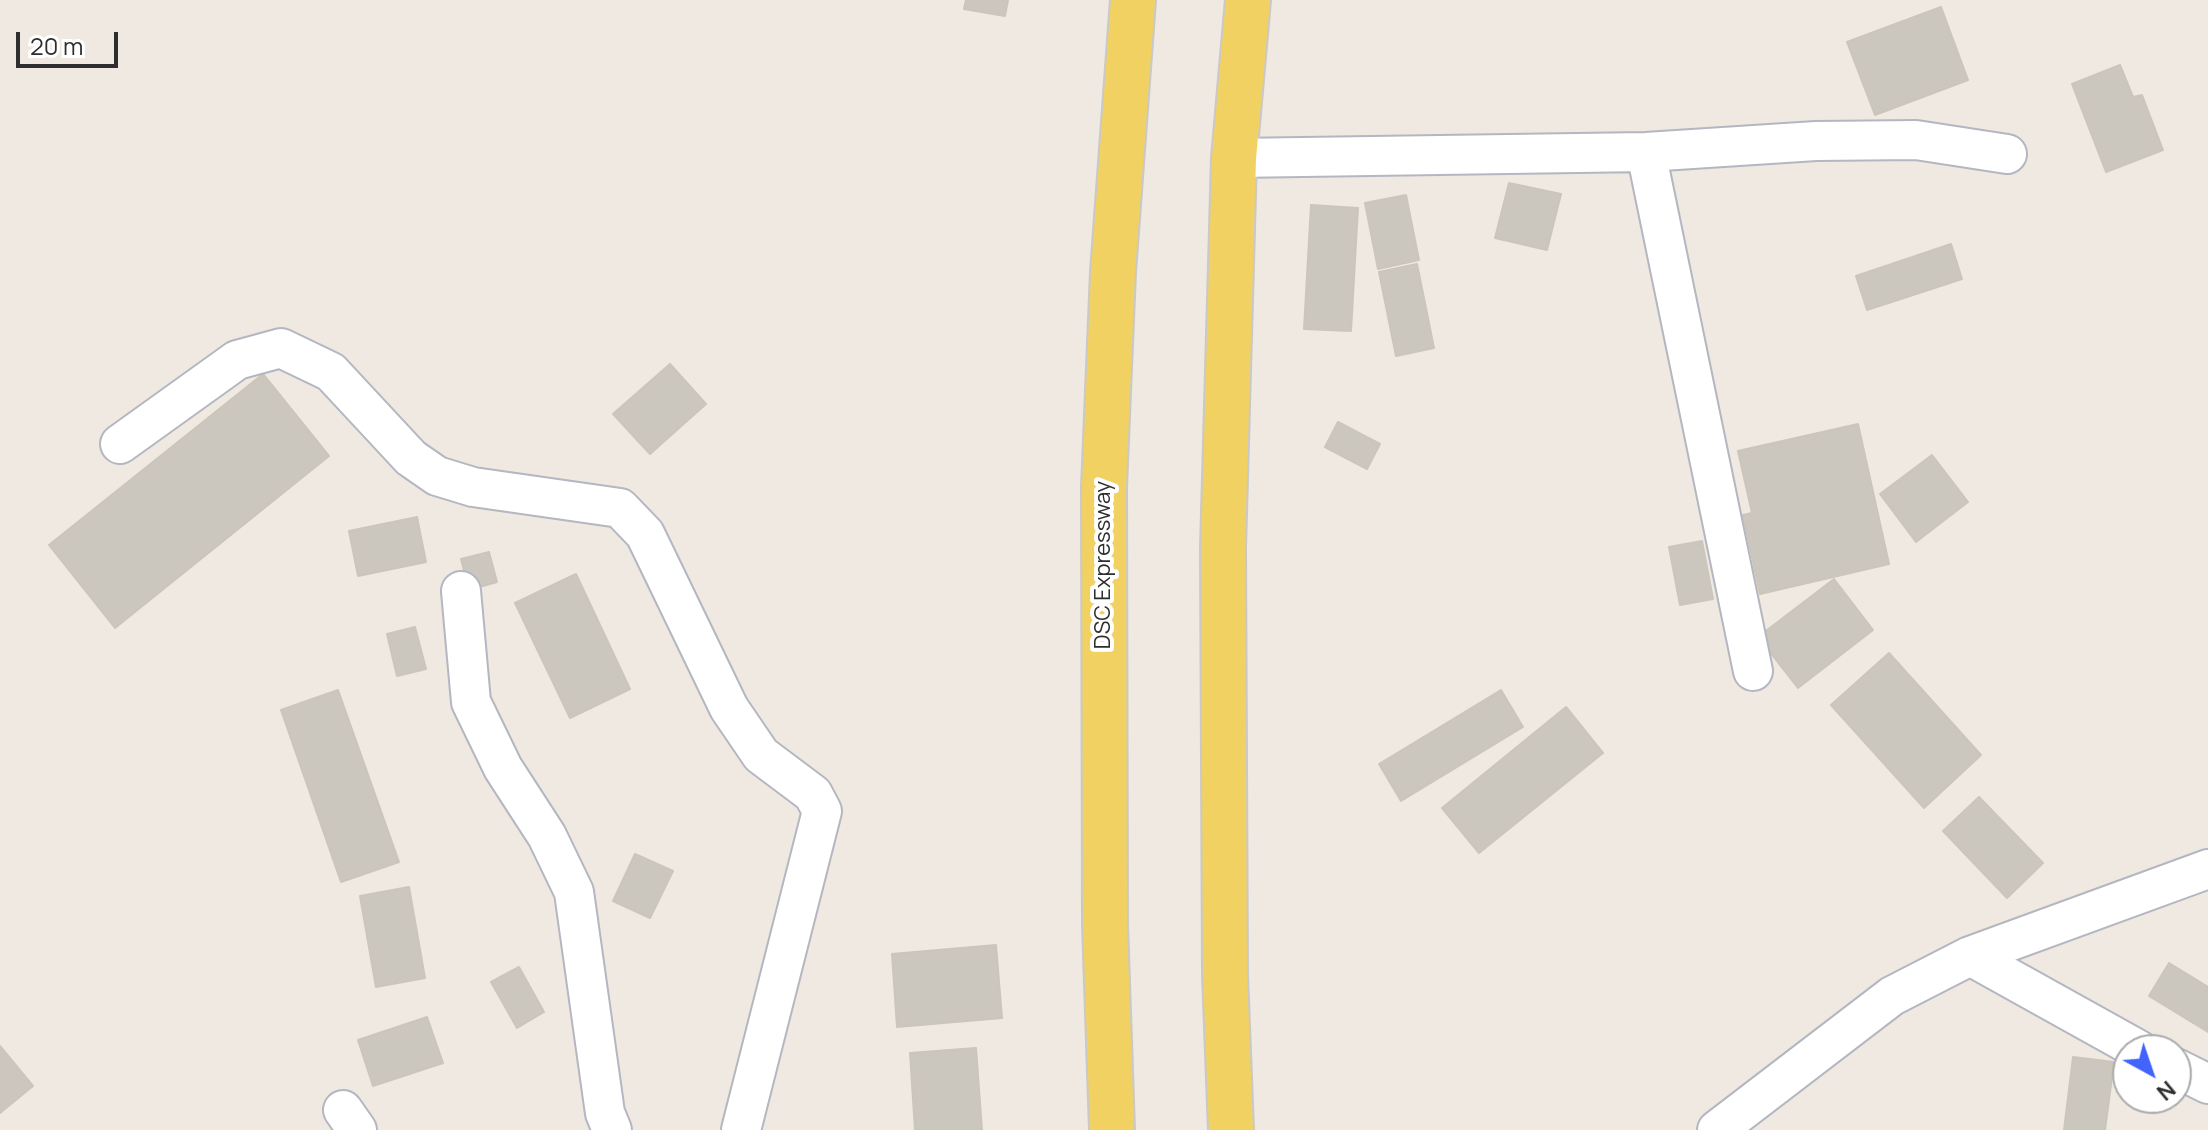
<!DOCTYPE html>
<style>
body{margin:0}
#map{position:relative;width:2208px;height:1130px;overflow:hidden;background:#efe9e1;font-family:Manrope,sans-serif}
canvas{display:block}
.north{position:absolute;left:2112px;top:1034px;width:80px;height:80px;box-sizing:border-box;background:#fff;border:2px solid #ababab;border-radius:50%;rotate:140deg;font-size:22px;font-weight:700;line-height:32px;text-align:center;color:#2e2e2e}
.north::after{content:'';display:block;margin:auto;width:28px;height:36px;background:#4264fb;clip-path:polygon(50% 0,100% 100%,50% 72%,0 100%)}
.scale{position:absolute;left:16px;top:32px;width:102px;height:36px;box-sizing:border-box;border:4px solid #2e2e2e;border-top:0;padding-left:10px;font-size:24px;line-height:28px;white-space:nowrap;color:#2e2e2e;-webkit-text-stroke:6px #fff;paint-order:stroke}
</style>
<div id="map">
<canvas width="2208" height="1130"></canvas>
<div class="north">N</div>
<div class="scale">20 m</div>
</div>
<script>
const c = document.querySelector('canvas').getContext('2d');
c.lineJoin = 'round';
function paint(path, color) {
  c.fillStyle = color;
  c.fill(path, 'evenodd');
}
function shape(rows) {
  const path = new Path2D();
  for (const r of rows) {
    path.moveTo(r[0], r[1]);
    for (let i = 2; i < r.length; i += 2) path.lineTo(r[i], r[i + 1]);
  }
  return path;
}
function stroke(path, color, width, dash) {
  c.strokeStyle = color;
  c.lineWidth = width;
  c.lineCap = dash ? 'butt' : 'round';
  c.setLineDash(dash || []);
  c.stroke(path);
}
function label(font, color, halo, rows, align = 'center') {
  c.font = font + ' Manrope,sans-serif';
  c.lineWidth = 8;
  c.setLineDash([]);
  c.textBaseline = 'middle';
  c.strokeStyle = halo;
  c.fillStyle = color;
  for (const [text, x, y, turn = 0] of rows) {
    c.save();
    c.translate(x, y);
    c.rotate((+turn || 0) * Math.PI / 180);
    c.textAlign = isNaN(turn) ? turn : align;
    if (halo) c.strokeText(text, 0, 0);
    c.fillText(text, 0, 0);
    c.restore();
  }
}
const building = shape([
 [966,0,1008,0,1005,16,964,9,966,0],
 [1941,7,1968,80,1875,115,1847,42,1941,7],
 [2120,65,2133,97,2142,95,2163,150,2106,172,2072,84,2120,65],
 [1509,183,1561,194,1547,250,1495,238,1509,183],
 [1406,195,1419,260,1378,269,1365,203,1406,195],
 [1311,205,1358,208,1351,331,1304,329,1311,205],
 [1951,244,1962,279,1867,310,1856,276,1951,244],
 [1417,264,1434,348,1396,356,1379,272,1417,264],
 [670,364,706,404,650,454,613,414,670,364],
 [263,374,329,456,115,628,49,545,263,374],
 [1338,422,1380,444,1367,469,1325,447,1338,422],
 [1858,424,1889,564,1760,594,1743,515,1752,513,1738,451,1858,424],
 [1932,455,1968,502,1916,542,1880,494,1932,455],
 [417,517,426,562,358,576,349,531,417,517],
 [1702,541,1713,599,1680,605,1669,547,1702,541],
 [489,552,497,582,469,590,461,559,489,552],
 [576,574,630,689,570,718,515,603,576,574],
 [1834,579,1873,630,1798,688,1758,637,1834,579],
 [415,627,426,669,397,676,387,634,415,627],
 [1889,653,1981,755,1924,808,1831,705,1889,653],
 [338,690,399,862,341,882,281,710,338,690],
 [1501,690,1523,727,1401,801,1379,764,1501,690],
 [1566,707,1603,753,1479,853,1442,808,1566,707],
 [1979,797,2043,863,2007,898,1943,831,1979,797],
 [635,854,673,871,650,918,613,901,635,854],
 [409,887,425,978,376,987,360,896,409,887],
 [996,945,1002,1018,897,1027,892,954,996,945],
 [2169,963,2208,987,2208,1032,2149,996,2169,963],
 [519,967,544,1012,517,1028,491,982,519,967],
 [427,1017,443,1063,373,1086,358,1040,427,1017],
 [0,1046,33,1086,0,1113,0,1046],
 [976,1048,982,1130,915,1130,910,1053,976,1048],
 [2073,1057,2114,1062,2105,1130,2064,1130,2073,1057]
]);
paint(building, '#cbc7bf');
stroke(building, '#cbc5ba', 2);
const minor = shape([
 [1646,152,1753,671],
 [1234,158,1646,152,1816,141,1916,140,2007,154],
 [120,444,237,360,281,348,331,372,411,458,437,476,473,487,620,508,645,534,729,708,761,755,813,794,822,811,741,1130],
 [461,591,471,702,503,768,547,836,574,892,605,1113,612,1130],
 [1970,956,2139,1050],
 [2176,1068,2208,1084],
 [343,1110,357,1130],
 [1717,1130,1892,996,1970,956,2208,869]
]);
const primary = shape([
 [1112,1130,1105,924,1104,487,1113,272,1133,0],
 [1231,1130,1225,975,1223,548,1234,158,1248,0]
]);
stroke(minor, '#b4b7c1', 42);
stroke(primary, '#c9c9c9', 48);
stroke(minor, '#fff', 38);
stroke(primary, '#f2d163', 44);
label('22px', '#2e2e2e', '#fff', [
 ["DSC Expressway",1104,565,-90]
]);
</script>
